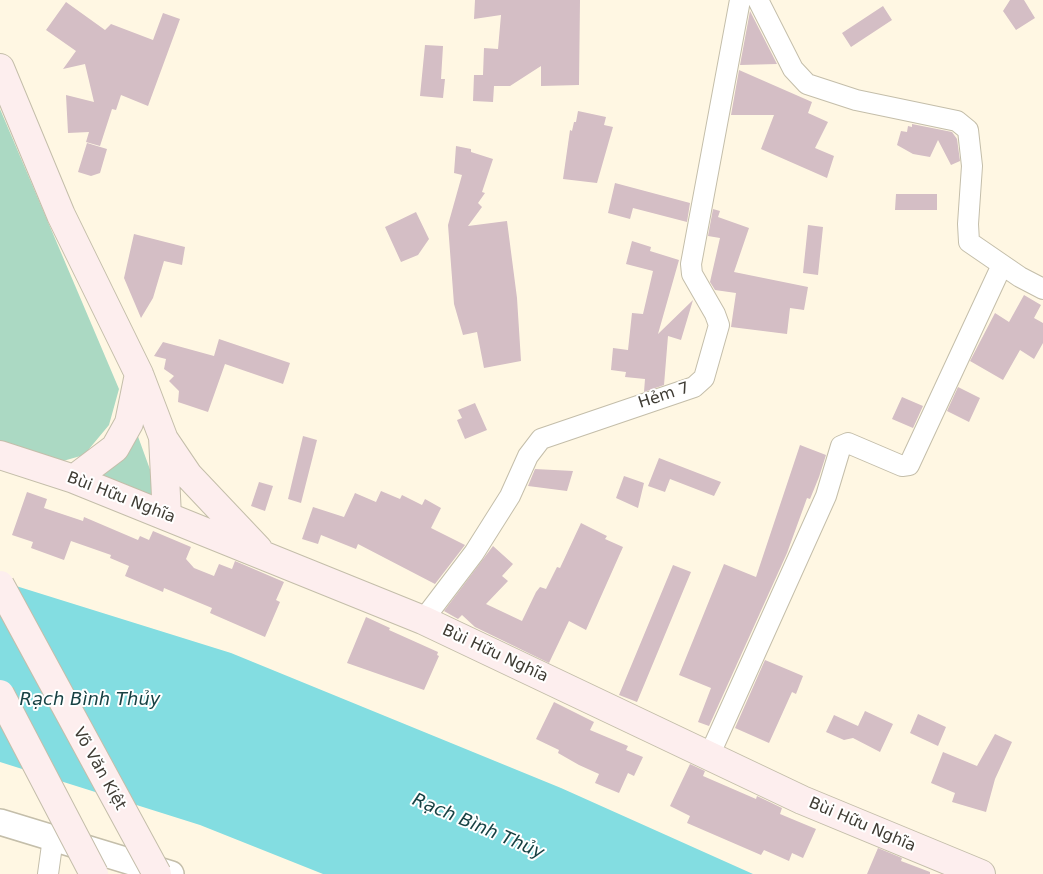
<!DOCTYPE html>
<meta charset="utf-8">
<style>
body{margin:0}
canvas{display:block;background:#fff7e3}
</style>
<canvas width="1043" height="874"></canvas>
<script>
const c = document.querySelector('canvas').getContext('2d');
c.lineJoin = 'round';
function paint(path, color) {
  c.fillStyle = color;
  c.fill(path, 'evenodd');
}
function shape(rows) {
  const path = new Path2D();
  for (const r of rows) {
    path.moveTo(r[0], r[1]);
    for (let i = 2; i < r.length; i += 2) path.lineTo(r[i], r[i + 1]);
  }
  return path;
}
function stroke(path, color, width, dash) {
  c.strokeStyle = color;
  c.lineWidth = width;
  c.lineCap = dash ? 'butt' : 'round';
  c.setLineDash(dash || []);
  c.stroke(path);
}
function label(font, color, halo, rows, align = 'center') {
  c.font = font + ' "DejaVu Sans",sans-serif';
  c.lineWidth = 4;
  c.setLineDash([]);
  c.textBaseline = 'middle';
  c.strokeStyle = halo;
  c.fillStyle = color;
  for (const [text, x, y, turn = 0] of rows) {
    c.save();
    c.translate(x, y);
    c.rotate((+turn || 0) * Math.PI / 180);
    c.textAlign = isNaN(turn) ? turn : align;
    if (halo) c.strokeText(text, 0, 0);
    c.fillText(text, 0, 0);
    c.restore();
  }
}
paint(shape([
 [0,109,119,389,109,425,84,455,56,463,0,443],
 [136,431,160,497,155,500,99,477,125,458]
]), '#abd9c3');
paint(shape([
 [0,581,231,653,561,788,753,874,323,874,200,825,0,762]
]), '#83dde1');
paint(shape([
 [475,0,580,0,579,85,541,86,541,66,510,86,494,86,493,102,473,101,474,75,483,75,484,48,498,49,501,15,474,19],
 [1010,0,1024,0,1035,18,1016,30,1003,11],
 [66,2,105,30,111,24,153,40,163,13,180,19,148,106,121,95,116,110,112,109,100,146,86,142,89,132,68,133,66,95,94,102,85,64,63,69,76,51,46,30],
 [883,6,892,20,851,47,842,33],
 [750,11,777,64,740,65],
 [425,45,443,46,441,79,445,79,443,98,420,96],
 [739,70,812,102,808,113,828,122,815,148,834,156,827,178,761,149,774,115,731,115],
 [578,111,606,117,604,125,613,127,597,183,563,179,570,130,572,131,574,122,576,122],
 [912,124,952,132,957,139,960,161,951,165,938,140,930,157,913,154,897,145,901,131,907,132,908,126,912,127],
 [87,143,107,149,100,173,91,176,78,172],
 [456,146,471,149,471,152,493,159,482,192,485,193,478,203,482,207,468,226,507,221,517,298,521,361,484,368,477,332,463,335,454,304,448,225,462,175,454,173],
 [615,183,690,203,687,222,633,208,630,219,608,213],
 [896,194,937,194,937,210,895,210],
 [713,209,720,211,718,217,749,228,734,272,808,287,804,310,790,308,787,334,731,327,736,293,715,290,710,282,720,238,708,236],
 [416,212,429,239,418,255,401,262,385,227],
 [808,225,823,227,818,275,803,273],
 [134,234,185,247,182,265,164,261,153,298,141,318,124,278],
 [632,241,651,247,650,251,679,260,658,334,693,300,681,340,668,336,664,385,644,392,645,379,625,377,626,372,611,370,613,348,628,350,632,313,643,314,653,271,626,264],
 [1024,295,1041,305,1034,318,1043,323,1043,343,1034,359,1020,350,1003,380,970,361,995,313,1009,322],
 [219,339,290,363,283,384,225,364,208,412,178,402,179,391,169,381,174,376,164,369,166,359,154,356,163,342,214,356],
 [958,387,980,398,969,422,947,411],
 [902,397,923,406,913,428,892,419],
 [475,403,487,430,465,439,457,420,462,418,458,410],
 [303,436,317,440,301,503,288,499],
 [800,445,826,455,819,477,810,499,807,498,787,553,709,726,698,722,711,688,679,675,724,564,756,577],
 [659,458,721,482,714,496,670,479,665,492,648,486],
 [535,469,573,471,567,491,528,486],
 [624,476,644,483,638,508,616,498],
 [259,482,273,486,265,511,251,506],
 [381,491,400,499,402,495,422,505,425,499,441,508,431,528,465,545,435,584,358,544,356,549,321,535,318,544,302,539,313,507,344,517,355,493,376,502],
 [27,492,47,499,44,508,83,521,84,517,138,540,140,536,149,540,153,531,191,547,186,559,194,568,214,576,219,564,232,569,235,561,284,582,276,600,280,602,265,637,210,613,212,608,164,588,163,592,125,576,129,566,110,558,111,555,71,541,64,560,31,548,33,542,12,535],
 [581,523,607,536,605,539,623,547,586,630,569,621,549,663,475,627,462,615,458,619,444,611,493,546,513,564,502,576,508,581,486,604,522,621,536,592,540,587,546,589,557,567,560,568],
 [673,565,691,572,637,702,619,695],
 [366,617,390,628,389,630,438,652,437,655,439,656,424,690,347,663],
 [765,660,803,676,796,694,792,692,769,743,735,728],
 [554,702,594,722,590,730,628,746,626,750,643,757,634,776,628,773,619,793,595,783,599,774,579,765,558,753,559,750,536,739],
 [865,711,893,724,880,752,853,738,844,740,826,732,834,715,858,726],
 [918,714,946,727,938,746,910,733],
 [995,734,1012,742,995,779,986,812,952,802,955,793,931,783,943,752,977,766],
 [690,764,705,771,703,776,756,799,757,796,782,808,780,814,816,829,803,858,792,853,789,861,764,850,761,855,687,823,690,816,670,806],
 [878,848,902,858,901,861,930,872,930,874,867,874]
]), '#d4bec5');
const minor = shape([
 [758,0,793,69,807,84,856,100,957,121,968,130,972,166,968,224,969,242,1020,277,1043,289],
 [423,620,474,553,510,496,528,456,541,439,694,387,704,378,719,325,715,314,692,274,691,264,740,0],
 [709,756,826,496,841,446,848,443,902,466,909,465,1002,265],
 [48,874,53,838]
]);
const tertiary = shape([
 [0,822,171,874]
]);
const secondary = shape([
 [0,68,61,215,139,374,163,437,167,516],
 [163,438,188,475,258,549],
 [0,455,74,479,423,620,802,800,981,874],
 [74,479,115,448,129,423,139,374]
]);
stroke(minor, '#c4beaa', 22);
stroke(tertiary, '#c4beaa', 28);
stroke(secondary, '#c4beaa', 30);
stroke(minor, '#fff', 20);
stroke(tertiary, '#fff', 25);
stroke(secondary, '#fdeeee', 28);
const secondaryBridge = shape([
 [0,585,157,874],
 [0,694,94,874]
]);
stroke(secondaryBridge, '#c4beaa', 30, []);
stroke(secondaryBridge, '#fdeeee', 28);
label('16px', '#3f3c34', '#fff', [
 ["Hẻm 7",664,396,-18],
 ["Bùi Hữu Nghĩa",121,498,21],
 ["Bùi Hữu Nghĩa",495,654,25],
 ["Võ Văn Kiệt",99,769,61],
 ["Bùi Hữu Nghĩa",862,825,23]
]);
label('italic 18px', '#184244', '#fff', [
 ["Rạch Bình Thủy",90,700],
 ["Rạch Bình Thủy",478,827,23]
]);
</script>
